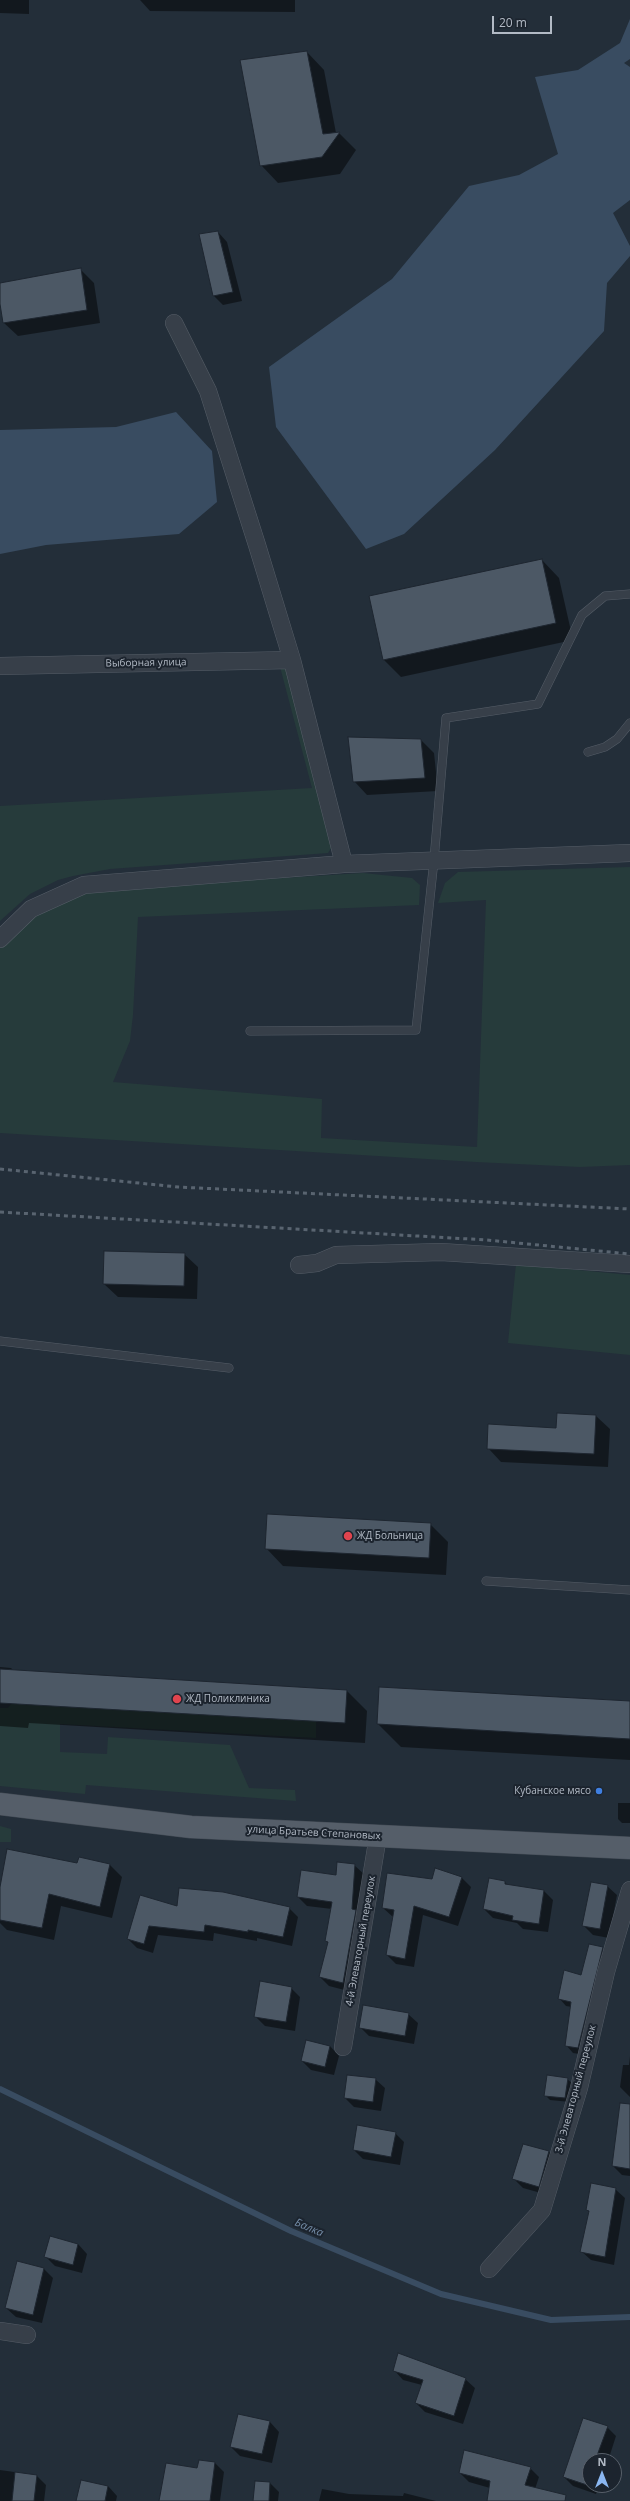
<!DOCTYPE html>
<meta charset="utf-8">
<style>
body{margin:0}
#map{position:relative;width:630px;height:2501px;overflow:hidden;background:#232e39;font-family:"Open Sans",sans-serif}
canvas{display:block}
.north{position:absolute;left:582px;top:2453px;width:40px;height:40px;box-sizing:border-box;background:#1c242e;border:1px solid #58606a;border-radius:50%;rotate:0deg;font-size:11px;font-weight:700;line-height:16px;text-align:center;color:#b2bac5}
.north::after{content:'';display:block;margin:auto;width:14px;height:18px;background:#8bb7f1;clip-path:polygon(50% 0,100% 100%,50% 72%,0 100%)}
.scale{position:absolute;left:492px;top:16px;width:60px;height:18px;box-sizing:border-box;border:2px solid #b2bac5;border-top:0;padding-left:5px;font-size:12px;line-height:14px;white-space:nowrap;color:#b2bac5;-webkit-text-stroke:3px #1c242e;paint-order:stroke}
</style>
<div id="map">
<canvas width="630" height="2501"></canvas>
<div class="north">N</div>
<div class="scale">20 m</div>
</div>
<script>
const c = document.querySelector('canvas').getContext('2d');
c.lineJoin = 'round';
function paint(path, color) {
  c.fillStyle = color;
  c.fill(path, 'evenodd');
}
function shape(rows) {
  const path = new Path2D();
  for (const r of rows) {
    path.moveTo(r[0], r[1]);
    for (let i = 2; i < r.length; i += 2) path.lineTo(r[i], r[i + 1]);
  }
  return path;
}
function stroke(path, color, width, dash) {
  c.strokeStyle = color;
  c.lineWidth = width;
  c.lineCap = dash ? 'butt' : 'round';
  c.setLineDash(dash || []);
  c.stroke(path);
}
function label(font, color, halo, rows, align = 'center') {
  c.font = font + ' "Open Sans",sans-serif';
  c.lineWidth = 4;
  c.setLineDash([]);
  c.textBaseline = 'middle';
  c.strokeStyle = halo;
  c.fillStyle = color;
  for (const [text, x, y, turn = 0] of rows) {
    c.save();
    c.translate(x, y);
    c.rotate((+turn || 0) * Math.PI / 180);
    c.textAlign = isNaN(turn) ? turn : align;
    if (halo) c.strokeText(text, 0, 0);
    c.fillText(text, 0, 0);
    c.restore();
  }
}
paint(shape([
 [279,663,288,670,333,845,328,853,110,869,73,876,58,880,30,894,0,921,0,806,312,788],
 [630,867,630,1165,580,1167,476,1162,0,1133,0,944,28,917,72,894,171,885,363,873,412,878,420,885,419,905,138,917,133,1015,130,1041,113,1082,322,1099,321,1138,477,1147,486,900,438,903,445,883,458,872],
 [516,1264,630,1275,630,1355,508,1343],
 [12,1703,316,1721,316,1738,60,1724,60,1752,107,1754,108,1737,230,1745,249,1788,295,1790,296,1801,86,1785,85,1794,0,1786,0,1708,8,1708],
 [0,1826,11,1829,11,1842,0,1842]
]), '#263b3b');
paint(shape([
 [630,19,630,59,624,63,630,67,630,200,613,213,630,246,630,256,607,283,604,331,495,450,404,534,366,549,276,427,269,367,392,279,469,186,519,175,558,154,535,77,578,70,620,43],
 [176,412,212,451,217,502,179,534,46,545,0,554,0,430,116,427]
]), '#394c61');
paint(shape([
 [0,0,29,0,29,14,0,13],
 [140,0,295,0,295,12,150,11],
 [307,52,324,70,336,133,339,133,356,150,340,174,278,183,261,165],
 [218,232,227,242,242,301,223,305,214,296],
 [80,269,94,283,100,323,18,336,4,323,0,284],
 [542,560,559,578,573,640,401,677,384,660],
 [421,740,434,753,438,791,367,795,354,781],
 [184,1254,198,1267,197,1299,118,1297,104,1284],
 [558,1414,596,1416,610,1429,608,1467,501,1462,488,1448,557,1429],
 [430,1524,448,1542,446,1575,283,1566,266,1548],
 [0,1667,11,1668,14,1671,347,1691,367,1711,365,1743,29,1723,28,1728,0,1726],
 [630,1702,630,1760,401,1747,378,1724],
 [618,1803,630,1803,630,1823,622,1823,618,1819],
 [78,1864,110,1865,122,1877,112,1918,61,1906,54,1940,7,1930,0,1923,0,1892],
 [354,1865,364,1874,352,1992,329,1986,320,1977,328,1943,326,1941,332,1909,307,1906,298,1897],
 [462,1878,471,1887,458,1926,423,1915,414,1967,396,1964,387,1955,393,1917,383,1908,432,1880],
 [505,1882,508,1886,544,1891,553,1900,548,1932,523,1929,517,1923,493,1918,484,1909],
 [607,1886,617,1895,609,1938,593,1935,584,1926],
 [178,1907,289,1908,298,1917,292,1946,257,1938,257,1941,214,1933,213,1941,158,1935,153,1953,137,1948,128,1939],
 [602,1948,610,1956,585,2055,573,2053,566,2045,572,2007,566,2006,559,1998,582,1976],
 [291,1988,300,1997,295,2031,265,2026,255,2016],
 [408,2014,418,2023,414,2044,369,2036,360,2027],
 [330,2046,339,2056,334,2075,311,2070,302,2061],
 [630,2056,630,2097,620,2087,623,2065,629,2065],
 [375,2079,385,2088,381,2111,354,2107,345,2098],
 [567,2079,572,2083,570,2102,550,2100,546,2096],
 [630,2128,630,2176,622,2175,613,2166],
 [395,2133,404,2142,400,2165,363,2159,354,2150],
 [523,2145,549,2152,558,2161,548,2195,523,2188,514,2179],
 [615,2189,625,2198,614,2265,591,2260,581,2251,590,2213,587,2210],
 [78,2244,87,2254,82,2273,55,2266,46,2257],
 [44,2269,53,2278,42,2323,16,2317,6,2308],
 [399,2355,465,2379,475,2388,463,2424,425,2412,416,2403,422,2385,403,2380,394,2370],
 [239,2415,270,2422,279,2432,272,2463,240,2456,231,2447],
 [607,2427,616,2436,608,2461,590,2461,590,2485,599,2485,596,2494,573,2486,564,2477],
 [215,2463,224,2472,220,2501,160,2501,198,2470],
 [530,2468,539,2477,535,2489,563,2501,488,2501,490,2488,469,2482,460,2473],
 [0,2470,36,2475,46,2485,44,2501,0,2501],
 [270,2483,279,2492,278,2501,254,2501],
 [108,2486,117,2496,116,2501,77,2501],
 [322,2489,349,2494,403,2496,404,2493,436,2501,319,2501]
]), '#0007');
stroke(shape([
 [0,2089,291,2231,441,2294,551,2320,630,2317]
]), '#394c61', 6);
const building = shape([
 [307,51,323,134,340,132,322,157,260,166,240,60,307,51],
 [218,231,233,292,213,296,199,234,218,231],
 [81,268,87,310,3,323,0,304,0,283,81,268],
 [542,559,556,623,383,660,369,596,542,559],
 [348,737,421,739,425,778,353,782,348,737],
 [104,1251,185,1253,184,1286,103,1284,104,1251],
 [557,1413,596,1415,594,1454,487,1449,488,1424,556,1428,557,1413],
 [267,1514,431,1523,429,1558,265,1549,267,1514],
 [0,1669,347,1690,345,1723,0,1703,0,1669],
 [379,1687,630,1701,630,1739,377,1724,379,1687],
 [7,1849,77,1863,79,1857,110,1864,100,1907,49,1894,42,1928,0,1920,0,1887,7,1849],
 [337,1862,355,1864,352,1909,356,1910,343,1983,319,1977,328,1942,325,1941,332,1902,297,1897,301,1870,336,1875,337,1862],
 [435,1868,462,1877,449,1917,414,1906,405,1959,386,1955,394,1910,382,1908,387,1873,432,1879,435,1868],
 [489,1878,505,1881,505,1884,544,1890,539,1924,512,1920,513,1916,483,1909,489,1878],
 [591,1882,608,1885,600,1929,582,1926,591,1882],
 [179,1888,223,1892,290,1907,283,1937,248,1930,248,1932,205,1925,204,1932,149,1926,144,1944,127,1939,140,1895,177,1906,179,1888],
 [589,1944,603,1947,578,2048,565,2046,571,2002,558,1999,564,1970,581,1975,589,1944],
 [260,1981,292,1987,286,2022,254,2017,260,1981],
 [363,2005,409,2013,405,2036,359,2028,363,2005],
 [306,2040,330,2046,325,2067,301,2061,306,2040],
 [347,2075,376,2078,373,2102,344,2098,347,2075],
 [547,2075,568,2078,565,2098,544,2096,547,2075],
 [620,2103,630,2104,630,2169,612,2166,620,2103],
 [357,2125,396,2132,391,2157,353,2150,357,2125],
 [523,2144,549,2151,539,2187,512,2179,523,2144],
 [591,2183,616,2188,605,2257,580,2252,589,2211,586,2210,591,2183],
 [50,2236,78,2244,73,2265,44,2257,50,2236],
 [17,2261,44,2268,33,2315,5,2308,17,2261],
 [398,2353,466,2378,454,2416,415,2403,423,2380,393,2371,398,2353],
 [238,2414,270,2421,262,2454,230,2447,238,2414],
 [583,2418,608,2426,595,2461,590,2461,590,2477,587,2485,563,2477,583,2418],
 [464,2450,531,2467,525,2485,566,2495,565,2501,487,2501,490,2481,459,2473,464,2450],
 [199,2460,215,2462,210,2501,159,2501,166,2463,197,2468,199,2460],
 [15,2472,37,2475,34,2501,12,2501,15,2472],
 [81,2480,108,2486,105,2501,76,2501,81,2480],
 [255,2481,270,2482,269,2501,253,2501,255,2481]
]);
paint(building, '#4c5865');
stroke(building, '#1e2630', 1);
const service = shape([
 [588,752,605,747,617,739,630,723],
 [250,1031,416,1030,434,860,446,718,538,704,582,615,605,596,630,594],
 [0,1341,229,1368],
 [486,1581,630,1590]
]);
const minor = shape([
 [174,323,208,391,257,545,292,660,344,864],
 [0,666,292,660],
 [0,939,31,909,84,885,344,864,630,853],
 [299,1265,317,1263,336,1255,441,1252,630,1264],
 [343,2047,378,1836],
 [489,2269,542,2210,579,2088,606,1972,630,1890],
 [0,2331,27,2335]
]);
const primary = shape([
 [0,1804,191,1827,630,1848]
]);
stroke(service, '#555d67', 9);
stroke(minor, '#555d67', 18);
stroke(primary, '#434b55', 23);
stroke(service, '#373f49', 8);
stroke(minor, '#373f49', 17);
stroke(primary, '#555e69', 22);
stroke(shape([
 [0,1169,178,1187,630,1209],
 [0,1212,487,1240,630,1254]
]), '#596470', 3, [4, 4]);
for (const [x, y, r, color] of [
 [348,1536,5,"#e0444e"],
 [177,1699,5,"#e0444e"],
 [599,1791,4,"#3f7fe0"]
]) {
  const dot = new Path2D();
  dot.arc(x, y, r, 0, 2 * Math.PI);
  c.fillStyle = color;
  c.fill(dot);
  stroke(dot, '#1c242e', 1.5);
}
label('10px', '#b2bac5', '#1c242e', [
 ["Выборная улица",146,663,-1],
 ["улица Братьев Степановых",314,1833,3],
 ["4-й Элеваторный переулок",361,1941,-80],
 ["3-й Элеваторный переулок",576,2089,-75]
]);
label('10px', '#b2bac5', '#1c242e', [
 ["ЖД Больница",357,1536],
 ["ЖД Поликлиника",186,1699],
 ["Кубанское мясо",591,1791,"right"]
], 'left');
label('italic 11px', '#748ca7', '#1c242e', [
 ["Балка",309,2228,23]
]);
</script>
